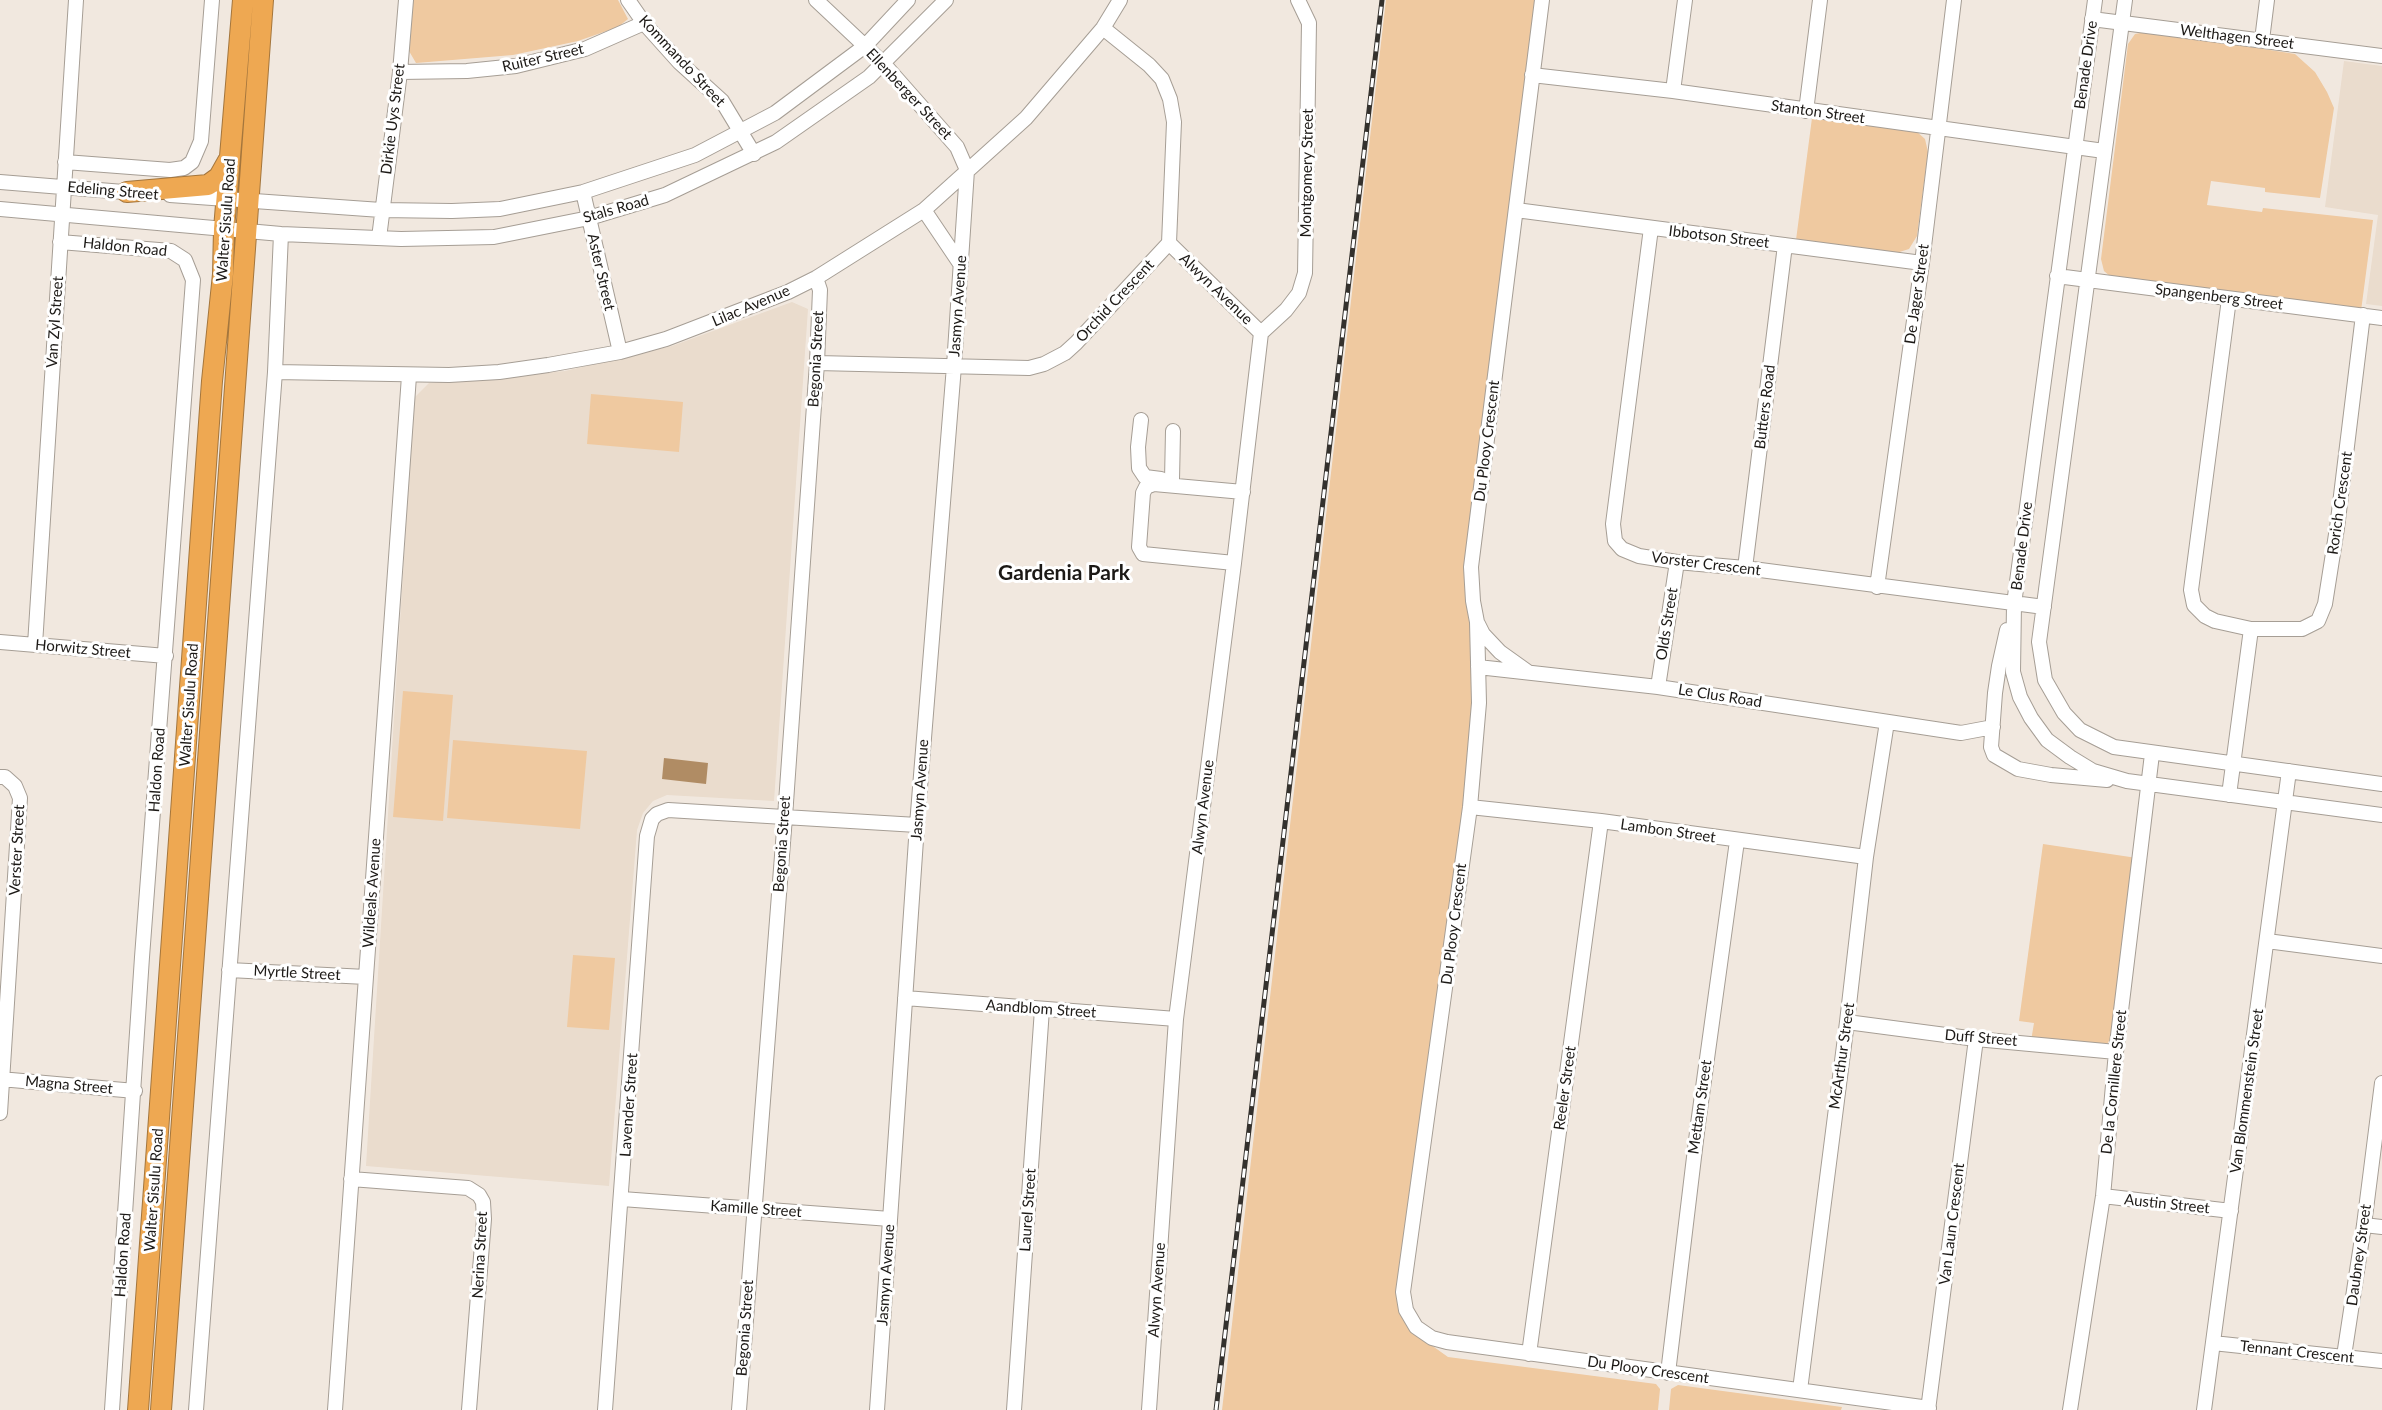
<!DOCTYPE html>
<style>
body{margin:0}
canvas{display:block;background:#f1e8df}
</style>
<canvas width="2382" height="1410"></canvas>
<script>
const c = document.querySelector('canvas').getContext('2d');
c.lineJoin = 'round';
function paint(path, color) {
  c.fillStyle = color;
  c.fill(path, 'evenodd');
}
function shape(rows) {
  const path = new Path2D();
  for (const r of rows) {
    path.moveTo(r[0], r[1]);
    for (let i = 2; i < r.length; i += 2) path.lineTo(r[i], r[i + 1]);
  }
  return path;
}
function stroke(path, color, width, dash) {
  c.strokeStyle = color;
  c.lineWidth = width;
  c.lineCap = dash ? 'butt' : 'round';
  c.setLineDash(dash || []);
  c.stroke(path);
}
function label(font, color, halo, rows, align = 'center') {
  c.font = font + ' Lato,sans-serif';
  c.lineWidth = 6;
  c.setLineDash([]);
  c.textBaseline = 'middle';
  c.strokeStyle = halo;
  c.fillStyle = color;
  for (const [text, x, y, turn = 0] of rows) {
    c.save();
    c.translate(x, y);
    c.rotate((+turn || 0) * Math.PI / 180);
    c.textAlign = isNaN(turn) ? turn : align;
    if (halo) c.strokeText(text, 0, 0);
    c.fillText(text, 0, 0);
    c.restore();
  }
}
paint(shape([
 [2344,61,2382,66,2382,306,2366,304,2378,215,2325,207],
 [792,302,808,309,774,801,667,795,653,801,643,813,637,830,609,1186,366,1166,414,398,429,383,565,371,672,346]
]), '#eadccd');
paint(shape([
 [413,0,618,0,628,19,618,27,578,41,513,55,416,63,409,51],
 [1386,0,1539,0,1465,569,1467,608,1478,675,1478,698,1401,1293,1413,1332,1448,1357,1656,1384,1660,1389,1658,1410,1222,1410],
 [2150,31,2295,54,2315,72,2327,92,2334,108,2320,198,2265,192,2265,188,2211,181,2207,205,2262,212,2263,208,2373,220,2361,311,2111,277,2104,271,2101,259,2128,44,2135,34],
 [1812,118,1916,131,1925,139,1928,152,1917,236,1909,249,1893,254,1796,240],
 [591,394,683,402,679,452,587,444],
 [403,691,453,695,443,821,393,817],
 [453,740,587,751,580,829,447,818],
 [2043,844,2137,858,2113,1034,2106,1046,2031,1041,2034,1023,2019,1021],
 [573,955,615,958,609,1030,567,1027],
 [1678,1385,1842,1407,1841,1410,1669,1410,1671,1389]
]), '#efc9a0');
paint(shape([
 [664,758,708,763,706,784,662,779]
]), '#b08c64');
const minor = shape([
 [628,0,644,23,679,62,722,101,754,154],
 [816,0,883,63,957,147,967,170,954,366,917,825,877,1410],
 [1542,0,1471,567,1473,601,1477,622,1479,703,1470,807,1403,1292,1406,1310,1416,1327,1432,1338,1447,1342,1929,1408],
 [2095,0,2014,604,2013,672,2020,697,2031,718,2047,740,2070,757,2093,771,2127,781,2382,815],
 [2125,0,2039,642,2045,680,2064,713,2080,730,2114,747,2382,784],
 [2092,19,2382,56],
 [2262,40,2267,0],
 [400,72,467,71,516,66,585,49,644,23],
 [1532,75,1673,91,2104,151],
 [1673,91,1685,0],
 [1806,111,1820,0],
 [65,162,170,170,184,168,192,162,201,141,212,0],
 [0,182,136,193],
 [583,192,620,352],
 [170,195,381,210,452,211,500,209,583,192,695,155,775,113,865,46,908,0],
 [0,209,281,234,401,239,494,237,589,218,665,195,776,142,869,77,946,0],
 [924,210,961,265],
 [1516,210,1922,263],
 [1651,228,1613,524,1615,541,1622,549,1639,556,1677,562,1745,568,2044,607],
 [379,238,400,72,406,0],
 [60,242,171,251,185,260,193,280,142,957,112,1410],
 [1169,243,1261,333],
 [2057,276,2382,318],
 [2229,299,2191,590,2194,605,2205,616,2215,621,2251,629,2302,629,2318,621,2325,604,2337,528,2363,315],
 [1261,333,1286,310,1299,293,1305,273,1309,23,1298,0],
 [817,363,1029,368,1044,364,1065,353,1076,343,1169,243,1174,122,1170,99,1162,79,1149,65,1103,28],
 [275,372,449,375,499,372,548,365,620,352,666,339,788,292,816,278,924,210,1026,118,1103,28,1120,0],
 [1141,420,1138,447,1139,468,1145,477,1161,479],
 [1172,480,1173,431],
 [1234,563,1143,554,1139,547,1143,493,1146,487,1154,484,1243,492],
 [1745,568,1785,245],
 [1877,587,1922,263,1954,0],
 [1478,624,1483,634,1500,652,1528,672],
 [2007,630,1999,666,1995,693,1991,747,1994,755,2018,769,2051,775,2107,780],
 [0,642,166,656],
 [35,645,76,0],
 [1478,667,1658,687,1961,733,1993,727],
 [1658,687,1677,562],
 [0,777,5,777,15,786,20,798,0,1113],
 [2229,795,2251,629],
 [1470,807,1601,821,1866,857],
 [2267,941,2382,956],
 [229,970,366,977],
 [905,998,1176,1019],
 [1847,1022,1976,1039,2116,1052],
 [0,1079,135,1091],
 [351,1179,468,1188,479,1195,483,1202,484,1219,469,1410],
 [2103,1196,2231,1211],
 [622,1199,890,1219],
 [2364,1225,2382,1227],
 [2213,1343,2382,1361],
 [1529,1354,1601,821],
 [2344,1356,2364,1225,2382,1083],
 [1668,1373,1698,1124,1737,841],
 [1800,1390,1847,1022,1866,857,1887,722],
 [196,1410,275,372,281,234],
 [335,1410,409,376],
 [605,1410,647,836,652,819,657,814,668,810,917,825],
 [739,1410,785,817,817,363,820,290,816,278],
 [1014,1410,1042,1009],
 [1149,1410,1176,1019,1234,563,1261,333],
 [1928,1410,1976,1039],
 [2070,1410,2103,1196,2116,1052,2152,754],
 [2204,1410,2289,771]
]);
const highway = shape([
 [127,192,208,185,219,177,228,161],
 [138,1410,212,381,223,274,224,229,243,0],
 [161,1410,263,0]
]);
stroke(minor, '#a69e95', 16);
stroke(highway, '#a4763d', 22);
stroke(minor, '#fff', 14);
stroke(highway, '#eea852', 20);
const rail = shape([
 [1216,1410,1382,0]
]);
stroke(rail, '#34312d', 5);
stroke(rail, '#fff', 3, [9]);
label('15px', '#1c1916', '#fff', [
 ["Welthagen Street",2237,37,7],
 ["Ruiter Street",543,58,-13],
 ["Kommando Street",682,61,47],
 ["Benade Drive",2086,65,-82],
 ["Ellenberger Street",909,94,47],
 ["Stanton Street",1818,112,8],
 ["Dirkie Uys Street",393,119,-83],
 ["Montgomery Street",1307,173,-89],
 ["Edeling Street",113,191,5],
 ["Stals Road",616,209,-16],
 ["Walter Sisulu Road",226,220,-86],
 ["Ibbotson Street",1719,237,7],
 ["Haldon Road",125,247,6],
 ["Aster Street",601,272,77],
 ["Alwyn Avenue",1216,289,44],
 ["De Jager Street",1917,294,-82],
 ["Spangenberg Street",2219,297,7],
 ["Orchid Crescent",1115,301,-47],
 ["Lilac Avenue",751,306,-23],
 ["Jasmyn Avenue",958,306,-86],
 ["Van Zyl Street",55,322,-86],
 ["Begonia Street",816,359,-87],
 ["Butters Road",1765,407,-83],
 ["Du Plooy Crescent",1487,441,-83],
 ["Rorich Crescent",2340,503,-82],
 ["Benade Drive",2022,546,-83],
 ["Vorster Crescent",1706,564,7],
 ["Olds Street",1667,624,-81],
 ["Horwitz Street",83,649,5],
 ["Le Clus Road",1720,696,9],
 ["Walter Sisulu Road",189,705,-86],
 ["Haldon Road",157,770,-86],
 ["Jasmyn Avenue",920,790,-86],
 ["Alwyn Avenue",1203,807,-83],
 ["Lambon Street",1668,831,8],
 ["Begonia Street",782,844,-86],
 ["Verster Street",17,850,-87],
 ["Wildeals Avenue",372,893,-86],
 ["Du Plooy Crescent",1454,924,-83],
 ["Myrtle Street",297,973,3],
 ["Aandblom Street",1041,1009,4],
 ["Duff Street",1981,1038,5],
 ["McArthur Street",1842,1056,-82],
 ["De la Cornillere Street",2114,1082,-84],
 ["Magna Street",69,1085,5],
 ["Reeler Street",1565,1088,-82],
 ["Van Blommenstein Street",2247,1091,-82],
 ["Lavender Street",629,1105,-86],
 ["Mettam Street",1700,1107,-82],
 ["Walter Sisulu Road",154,1190,-86],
 ["Austin Street",2167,1204,6],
 ["Kamille Street",756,1209,4],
 ["Laurel Street",1028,1210,-86],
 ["Van Laun Crescent",1952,1224,-83],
 ["Haldon Road",123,1255,-86],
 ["Nerina Street",480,1255,-87],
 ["Daubney Street",2359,1255,-82],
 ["Jasmyn Avenue",886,1275,-86],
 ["Alwyn Avenue",1157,1290,-86],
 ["Begonia Street",745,1328,-86],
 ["Tennant Crescent",2297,1352,6],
 ["Du Plooy Crescent",1648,1370,8]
]);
label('bold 21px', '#1c1916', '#fff', [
 ["Gardenia Park",1064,573]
]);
</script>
